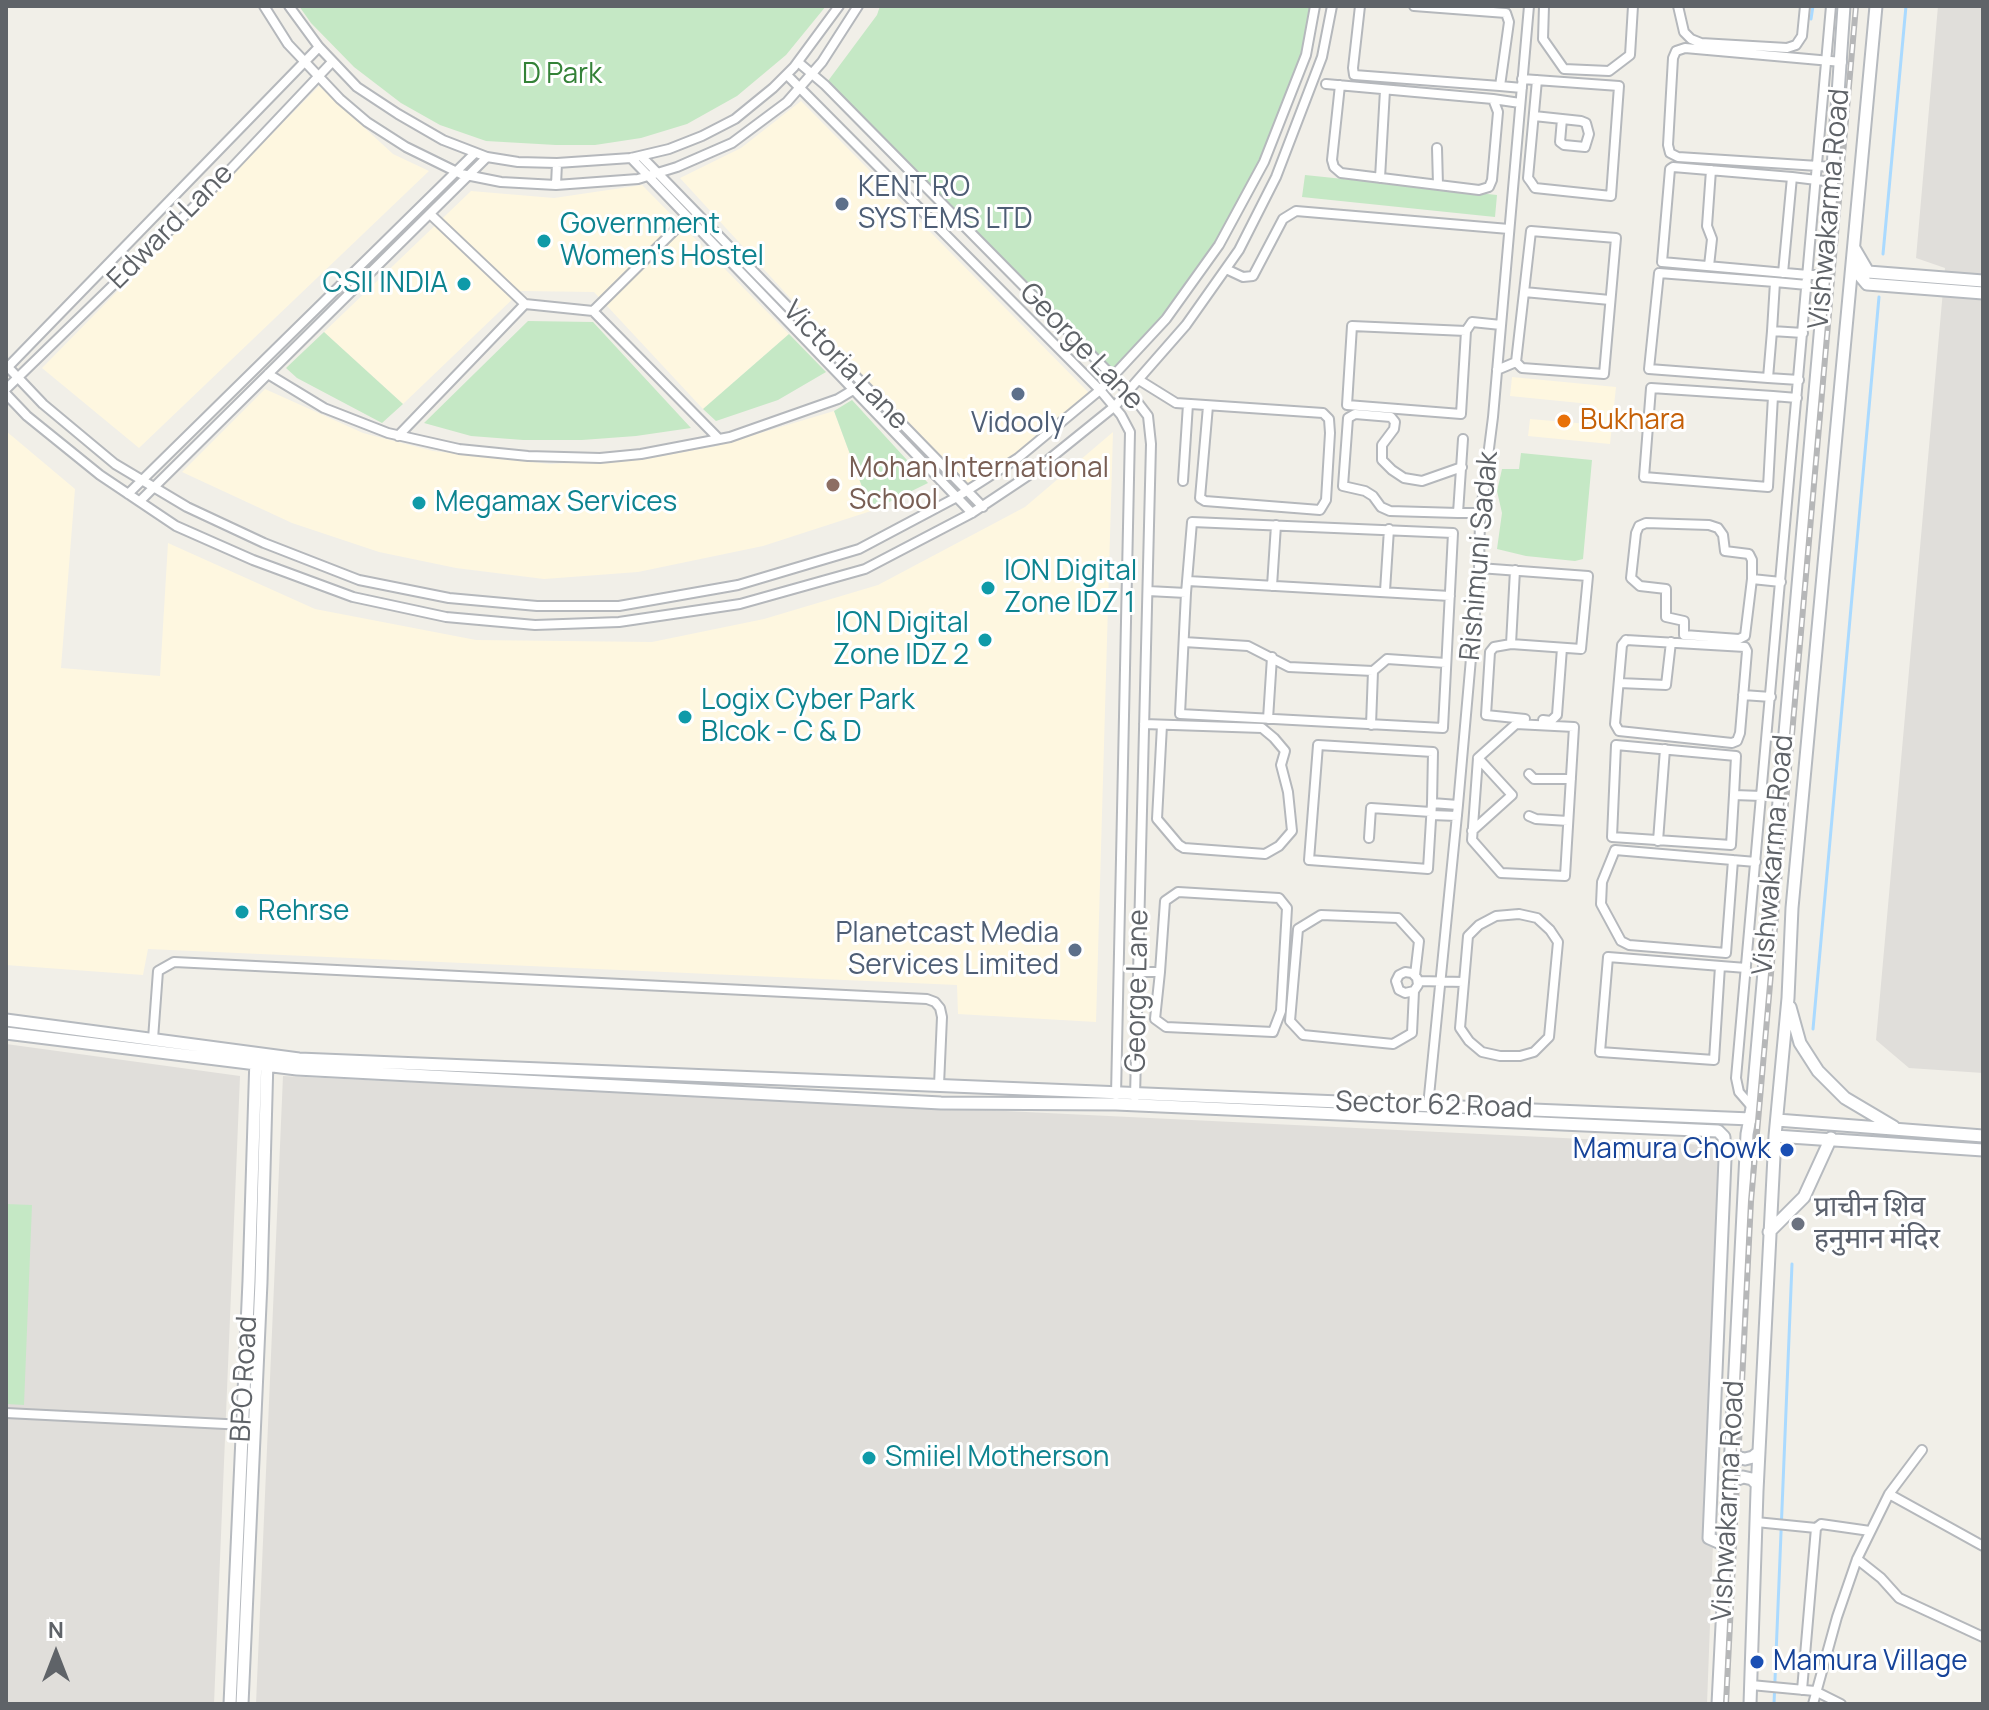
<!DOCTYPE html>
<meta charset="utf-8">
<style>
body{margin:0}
#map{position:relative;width:1989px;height:1710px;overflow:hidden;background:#f1efe8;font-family:Manrope,sans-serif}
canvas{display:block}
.frame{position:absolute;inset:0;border:8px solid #5f6368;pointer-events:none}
.north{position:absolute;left:16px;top:1614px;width:80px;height:80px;-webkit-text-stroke:6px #fff;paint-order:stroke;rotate:0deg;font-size:22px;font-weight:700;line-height:32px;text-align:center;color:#5f6368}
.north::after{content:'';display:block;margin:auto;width:28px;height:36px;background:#5f6368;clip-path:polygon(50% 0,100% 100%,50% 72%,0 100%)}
</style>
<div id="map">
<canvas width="1989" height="1710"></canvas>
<div class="frame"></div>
<div class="north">N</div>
</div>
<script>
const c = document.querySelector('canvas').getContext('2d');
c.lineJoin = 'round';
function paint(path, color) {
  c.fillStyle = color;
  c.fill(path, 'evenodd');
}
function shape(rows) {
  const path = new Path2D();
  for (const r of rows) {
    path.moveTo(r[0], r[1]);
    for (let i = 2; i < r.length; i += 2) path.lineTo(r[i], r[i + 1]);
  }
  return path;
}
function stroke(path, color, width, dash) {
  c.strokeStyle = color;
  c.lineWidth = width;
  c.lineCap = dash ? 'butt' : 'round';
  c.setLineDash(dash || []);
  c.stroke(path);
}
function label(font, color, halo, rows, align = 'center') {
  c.font = font + ' Manrope,"Noto Sans Devanagari",sans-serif';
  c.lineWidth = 6;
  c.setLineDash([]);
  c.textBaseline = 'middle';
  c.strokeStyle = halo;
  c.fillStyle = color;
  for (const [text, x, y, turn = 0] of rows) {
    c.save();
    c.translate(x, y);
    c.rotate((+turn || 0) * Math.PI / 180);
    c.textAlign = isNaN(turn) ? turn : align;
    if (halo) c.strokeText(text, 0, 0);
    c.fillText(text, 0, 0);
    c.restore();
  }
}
paint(shape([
 [319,86,393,154,429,171,139,448,42,368],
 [801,101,1093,397,973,487,960,483,680,178,741,148],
 [642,185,789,334,703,409,594,292,521,291,403,404,324,332,471,191,554,198],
 [1512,377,1616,387,1610,444,1528,436,1530,419,1588,424,1590,404,1510,396],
 [265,389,363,433,433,451,550,464,640,460,717,446,834,411,871,511,763,546,638,572,544,579,456,568,379,552,292,523,182,472],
 [6,431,75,489,61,668,160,676,168,543,315,609,476,640,652,642,764,619,878,585,1025,507,1113,432,1096,1022,958,1014,957,985,148,949,143,975,6,965]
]), '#fef7e0');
paint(shape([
 [1938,6,1983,6,1983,1073,1909,1068,1876,1040,1945,268,1916,258],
 [6,1044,240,1076,214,1704,6,1704],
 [283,1076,1728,1146,1707,1704,256,1704]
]), '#e0deda');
paint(shape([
 [299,6,826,6,786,55,737,96,687,124,641,138,595,145,556,145,486,141,440,125,401,103,354,67,311,23],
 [880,6,1315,6,1301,67,1274,135,1227,231,1175,307,1112,378,825,85,877,15],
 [1305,175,1497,195,1495,217,1302,197],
 [528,321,593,322,691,428,636,436,582,440,523,440,471,436,424,423],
 [324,332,403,404,382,423,297,378,286,368],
 [789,334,826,372,778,400,716,421,703,409],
 [852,400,928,483,871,511,834,411],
 [1521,453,1592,460,1583,559,1575,561,1526,556,1497,549,1502,513,1497,491,1502,469,1519,469],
 [6,1204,32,1205,24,1405,6,1404]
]), '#c5e8c5');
stroke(shape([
 [1811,19,1813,6],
 [1883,254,1906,6],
 [1813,1029,1879,297],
 [1774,1704,1792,1264]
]), '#aadaff', 3);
const street = shape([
 [264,6,288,44,340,99,367,122,406,147,461,174,501,182,556,185,638,179,677,167,732,143,787,102,822,62,858,6],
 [289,6,319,47,357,87,398,114,443,140,487,157,518,162,557,163,631,158,669,149,702,136,735,119,773,88,794,67,839,6],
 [1360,6,1353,68,1354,75,1500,86],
 [1414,6,1506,13,1509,22,1500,86,1522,88],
 [1544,6,1543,39,1564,69,1609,71,1630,55,1633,6],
 [1678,6,1684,32,1691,39,1701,43,1787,48,1796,45,1802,36,1805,6],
 [798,62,825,85,1135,399,1148,416,1151,444,1135,1097],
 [787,75,1100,390,1121,415,1130,432,1116,1095],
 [1522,79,1619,86,1611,196,1535,188,1531,182,1528,178,1537,80],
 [1326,84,1493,99,1498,112,1492,180,1489,187,1479,190,1341,173,1334,167,1332,160,1340,85],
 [1493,99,1520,103],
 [1534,116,1581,121,1586,123,1589,134,1585,147,1564,145,1560,142,1562,119],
 [1437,148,1438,185],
 [641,156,983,507],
 [631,158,972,513],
 [1834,167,1678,157,1670,153,1668,145,1673,58,1676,51,1685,48,1842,62],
 [1792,177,1833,182],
 [1380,178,1385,90],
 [556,185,557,163],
 [430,214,525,304],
 [1709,266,1712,239,1707,226,1711,170],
 [1226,269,1243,277,1253,276,1283,219,1296,211,1509,229],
 [1783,273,1792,177,1673,167,1670,169,1662,262,1808,275,1825,275],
 [1775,282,1807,285],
 [1524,292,1610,300],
 [593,311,687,218],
 [1466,331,1461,414,1347,405,1352,326,1466,331,1472,322,1501,325],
 [1772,331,1768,378,1649,369,1659,273,1775,282,1772,331,1803,333],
 [6,365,43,404,115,464,187,507,264,543,359,580,449,598,537,606,619,606,738,585,859,549,957,497,1018,458,1100,390,1166,319,1219,245,1264,162,1306,55,1315,6],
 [7,368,319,47],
 [1497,370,1516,362,1531,231,1616,238,1604,374,1522,368,1516,362],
 [268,374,324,408,388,433,459,449,528,456,600,458,641,454,730,437,838,399,863,384],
 [1768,378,1799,380],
 [1139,380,1176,403,1323,413,1329,419,1330,433,1326,500,1320,510,1205,501,1200,498,1208,406],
 [6,389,209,192,332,62],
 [6,394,27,416,100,475,176,526,253,560,353,597,446,617,535,625,619,622,740,604,865,569,972,513,1032,473,1115,406,1186,325,1239,250,1276,177,1322,57,1332,6],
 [1773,396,1768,487,1644,477,1651,388,1773,396,1797,398],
 [398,436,525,304,593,311,719,439],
 [1463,439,1458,513,1481,513],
 [1183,481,1188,404],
 [128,494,475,153],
 [140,501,487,157],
 [1458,513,1390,511,1381,507,1373,496,1365,491,1343,486,1348,418,1355,414,1391,417,1395,422,1394,429,1382,445,1382,460,1392,470,1404,478,1422,481,1462,467],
 [1479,568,1588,576,1581,649,1511,644,1515,570],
 [1752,579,1745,636,1739,639,1684,635,1684,621,1666,617,1666,589,1640,586,1631,578,1636,533,1639,526,1646,523,1709,525,1718,528,1723,535,1725,551,1749,554,1752,560,1752,579,1781,582],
 [1188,581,1450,596],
 [1272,586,1276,525],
 [1148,591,1186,593,1192,522,1453,533,1443,728,1180,714,1186,593],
 [1385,591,1389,529],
 [1626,640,1745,647,1747,651,1740,733,1737,741,1732,743,1619,731,1615,724,1622,645,1626,640],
 [1184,642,1248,646,1289,667,1373,671,1387,659,1446,663],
 [1511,644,1494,647,1490,652,1486,715,1525,719],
 [1619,683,1666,685,1671,642],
 [1743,695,1771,697],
 [1268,719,1272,657],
 [1543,720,1551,721,1557,715,1562,648],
 [1144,724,1262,728,1274,738,1285,751,1281,765,1288,792,1292,831,1279,846,1265,854,1184,848,1179,845,1157,819,1162,725],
 [1516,724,1574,727,1565,876,1501,873,1472,840,1478,758,1516,724],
 [1371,725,1373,671],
 [1529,774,1534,779,1571,779],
 [1734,795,1736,756,1616,745,1612,837,1731,845,1734,795,1762,796],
 [1432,803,1433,752,1318,745,1309,860,1428,869,1432,803,1458,805],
 [1431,815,1457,816],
 [1529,816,1536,819,1568,821],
 [1472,831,1512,795,1478,758],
 [1369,838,1371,808,1431,812],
 [1658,841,1665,749],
 [1733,860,1726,953,1629,945,1621,941,1601,904,1602,882,1615,850,1756,862],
 [1519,914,1537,918,1550,930,1558,942,1549,1037,1534,1052,1520,1056,1500,1056,1482,1052,1469,1041,1460,1028,1468,936,1479,925,1496,916,1519,914],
 [1720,966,1714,1060,1600,1052,1608,957,1746,968],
 [1138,972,1160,972,1165,901,1178,892,1279,898,1287,908,1281,1011,1273,1032,1166,1027,1155,1019,1160,972],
 [1418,981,1464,982],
 [1414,991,1405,993,1399,990,1396,981,1399,975,1405,972,1412,973,1417,978,1418,985,1414,991,1412,1033,1393,1044,1303,1035,1290,1021,1298,929,1321,915,1398,918,1419,941,1415,975],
 [153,1039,158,971,174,962,927,999,935,1002,940,1008,942,1017,939,1085],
 [1428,1106,1458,805,1479,568,1480,519,1493,417,1529,6],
 [1752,1107,1739,1092,1736,1078,1831,6],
 [6,1413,245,1425],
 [1889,1494,1983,1546],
 [1756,1522,1816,1528,1802,1690],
 [1816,1528,1821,1524,1870,1531],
 [1857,1559,1881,1578,1899,1598,1983,1637],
 [1751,1685,1815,1691,1841,1704],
 [1813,1704,1837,1617,1857,1559,1889,1494,1922,1450]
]);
const secondary = shape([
 [1854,248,1868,272,1983,281],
 [1852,266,1867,284,1983,293],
 [1790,1007,1800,1043,1818,1071,1845,1098,1894,1127],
 [6,1020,299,1059,1751,1119],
 [6,1033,297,1069,941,1103,1116,1104,1718,1131,1724,1137,1725,1159,1709,1538,1727,1546],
 [1777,1120,1983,1136],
 [1775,1136,1983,1150],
 [1769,1232,1804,1197,1831,1138],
 [1732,1451,1736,1457,1745,1459,1753,1457,1759,1452],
 [1730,1482,1743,1477,1752,1479,1757,1484],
 [230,1704,249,1281,256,1057],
 [242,1704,261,1282,267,1059],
 [1718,1704,1747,1134,1752,1108,1827,256,1844,6],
 [1750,1704,1757,1491,1775,1136,1788,998,1792,908,1876,6]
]);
stroke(street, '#b5b8bc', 12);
stroke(secondary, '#b6babf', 15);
stroke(street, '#fff', 8);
stroke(secondary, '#fff', 11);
const rail = shape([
 [1726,1704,1751,1201,1856,6]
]);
stroke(rail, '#b6b7b8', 6);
stroke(rail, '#fff', 3, [9]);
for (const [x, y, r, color] of [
 [842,204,8,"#5c6f8a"],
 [544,241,8,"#0f9aa8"],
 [464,284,8,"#0f9aa8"],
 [1018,394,8,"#5c6f8a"],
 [1564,421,8,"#e8710a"],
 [833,485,8,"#8d6e63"],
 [419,503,8,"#0f9aa8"],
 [988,588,8,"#0f9aa8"],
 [985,640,8,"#0f9aa8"],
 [685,717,8,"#0f9aa8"],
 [242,912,8,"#0f9aa8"],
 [1075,950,8,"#5c6f8a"],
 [1787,1150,8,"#1a4fb4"],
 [1798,1224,8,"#6b7280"],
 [869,1458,8,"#0f9aa8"],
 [1757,1662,8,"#1a4fb4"]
]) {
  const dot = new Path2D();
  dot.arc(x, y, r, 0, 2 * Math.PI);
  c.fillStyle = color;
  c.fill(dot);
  stroke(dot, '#fff', 3);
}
label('28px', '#348238', '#fff', [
 ["D Park",562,75]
]);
label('28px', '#4e5e75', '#fff', [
 ["KENT RO",858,188],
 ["SYSTEMS LTD",858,220],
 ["Vidooly",1018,424,"center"],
 ["Planetcast Media",1059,934,"right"],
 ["Services Limited",1059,966,"right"]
], 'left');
label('28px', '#5f6368', '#fff', [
 ["Vishwakarma Road",1830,209,-85],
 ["Edward Lane",171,227,-45],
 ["George Lane",1081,347,46],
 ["Victoria Lane",845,366,46],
 ["Rishimuni Sadak",1480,556,-85],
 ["Vishwakarma Road",1774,855,-85],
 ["George Lane",1138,991,-89],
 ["Sector 62 Road",1434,1106,2],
 ["BPO Road",245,1379,-87],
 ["Vishwakarma Road",1729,1501,-87]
]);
label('28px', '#0d838f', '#fff', [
 ["Government",560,225],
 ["Women's Hostel",560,257],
 ["CSII INDIA",448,284,"right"],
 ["Megamax Services",435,503],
 ["ION Digital",1004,572],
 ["Zone IDZ 1",1004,604],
 ["ION Digital",969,624,"right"],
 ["Zone IDZ 2",969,656,"right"],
 ["Logix Cyber Park",701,701],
 ["Blcok - C & D",701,733],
 ["Rehrse",258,912],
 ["Smiiel Motherson",885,1458]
], 'left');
label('28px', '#c56008', '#fff', [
 ["Bukhara",1580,421]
], 'left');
label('28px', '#785e54', '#fff', [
 ["Mohan International",849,469],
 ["School",849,501]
], 'left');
label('28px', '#164399', '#fff', [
 ["Mamura Chowk",1771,1150],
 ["Mamura Village",1773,1662,"left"]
], 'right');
label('28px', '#5b616d', '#fff', [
 ["प्राचीन शिव",1814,1208],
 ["हनुमान मंदिर",1814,1240]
], 'left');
</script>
